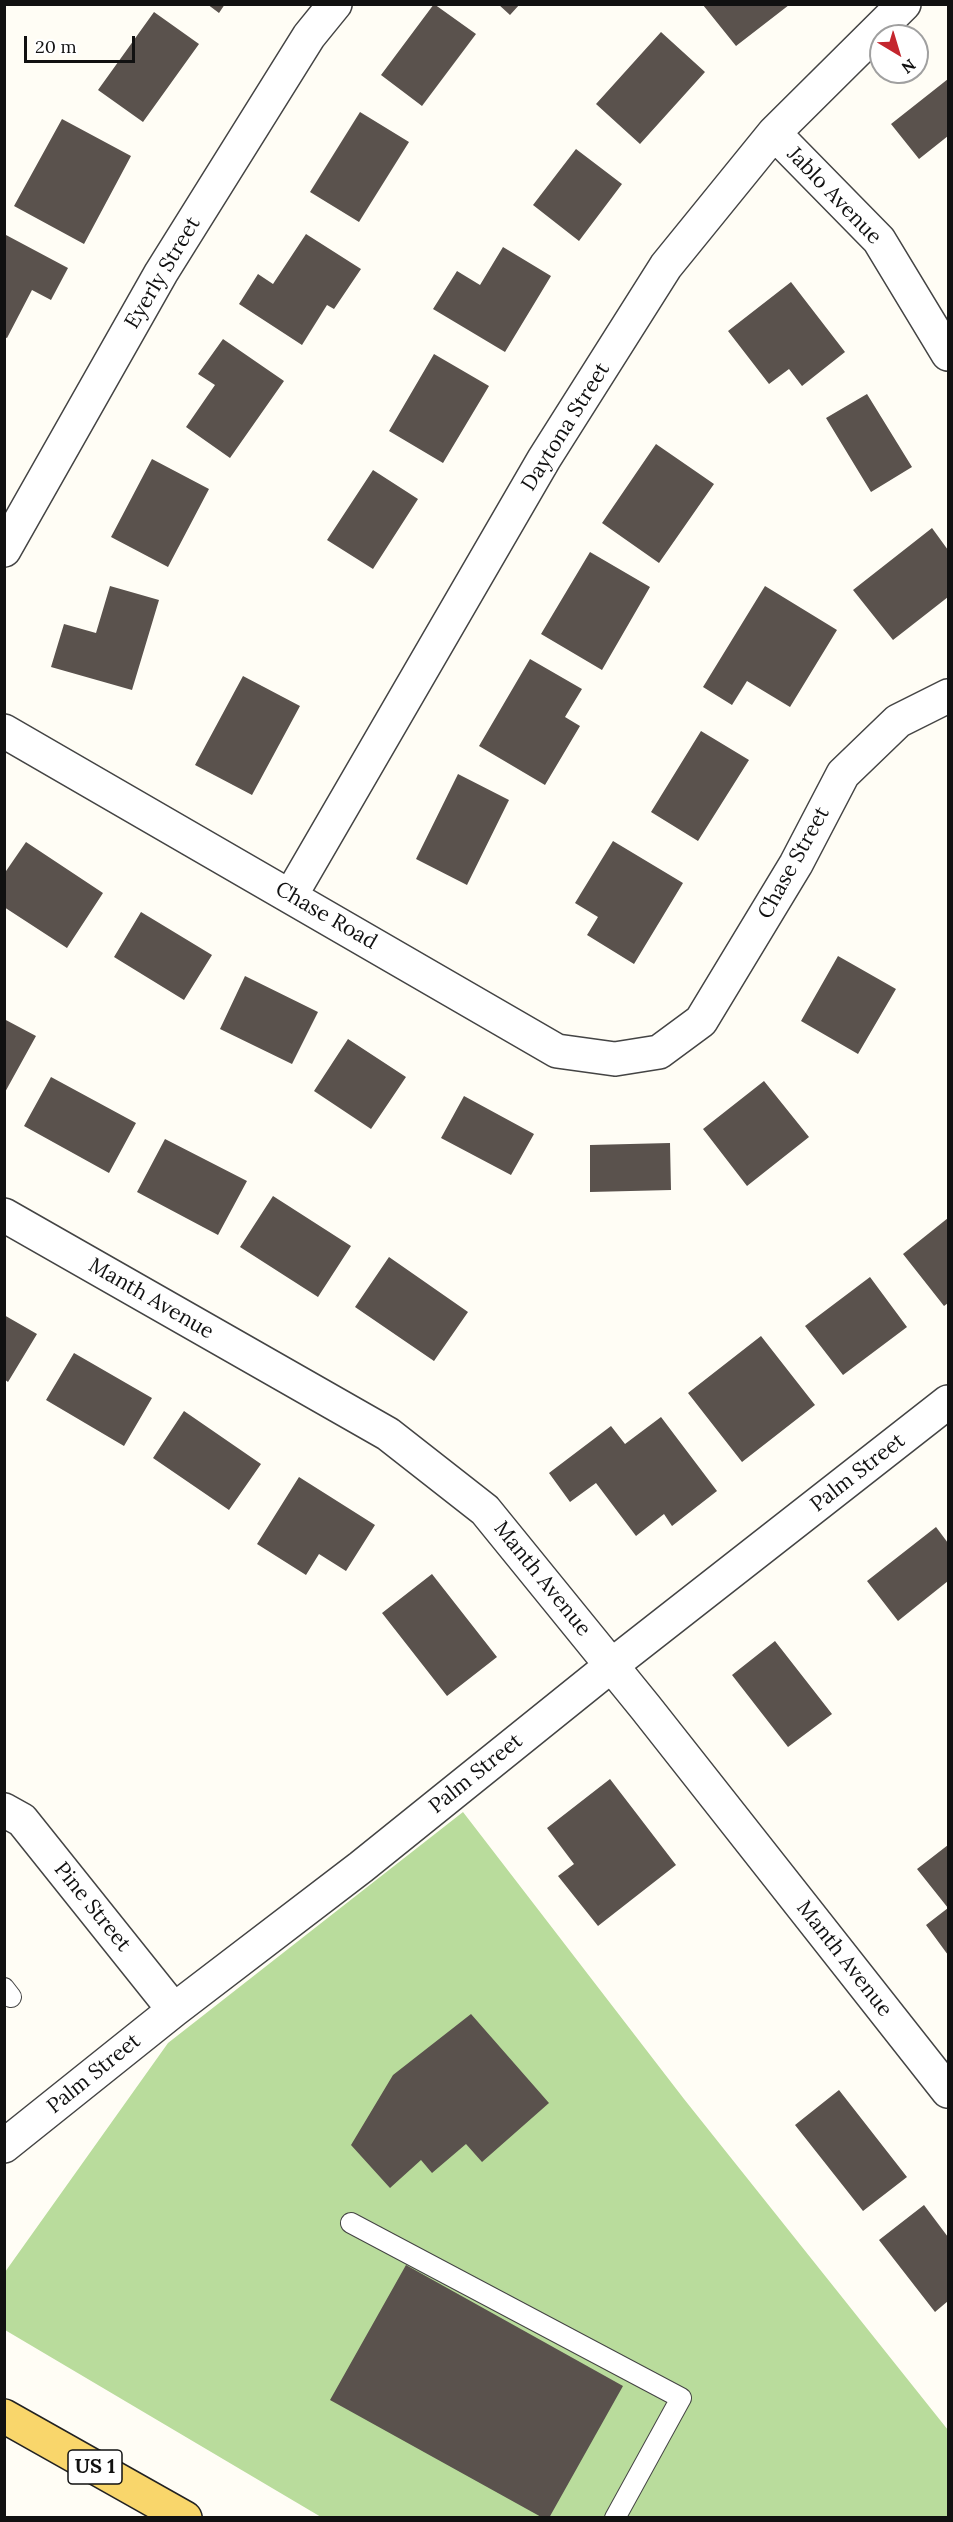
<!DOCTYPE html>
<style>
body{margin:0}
#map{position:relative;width:953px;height:2522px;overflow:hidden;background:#fffdf5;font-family:Lora,serif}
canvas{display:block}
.frame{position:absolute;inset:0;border:6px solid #111;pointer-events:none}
.north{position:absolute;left:869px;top:24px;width:60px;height:60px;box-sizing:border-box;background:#fff;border:2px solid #a0a0a0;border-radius:50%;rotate:142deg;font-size:16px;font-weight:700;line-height:24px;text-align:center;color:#111}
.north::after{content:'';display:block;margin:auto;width:21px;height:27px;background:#c4262e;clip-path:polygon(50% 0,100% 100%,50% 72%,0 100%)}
.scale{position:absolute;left:24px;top:36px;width:111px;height:27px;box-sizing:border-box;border:3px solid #111;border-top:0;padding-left:8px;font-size:18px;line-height:21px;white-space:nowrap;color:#111;-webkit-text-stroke:4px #fff;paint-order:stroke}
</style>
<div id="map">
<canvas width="953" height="2522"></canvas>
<div class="frame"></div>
<div class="north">N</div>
<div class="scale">20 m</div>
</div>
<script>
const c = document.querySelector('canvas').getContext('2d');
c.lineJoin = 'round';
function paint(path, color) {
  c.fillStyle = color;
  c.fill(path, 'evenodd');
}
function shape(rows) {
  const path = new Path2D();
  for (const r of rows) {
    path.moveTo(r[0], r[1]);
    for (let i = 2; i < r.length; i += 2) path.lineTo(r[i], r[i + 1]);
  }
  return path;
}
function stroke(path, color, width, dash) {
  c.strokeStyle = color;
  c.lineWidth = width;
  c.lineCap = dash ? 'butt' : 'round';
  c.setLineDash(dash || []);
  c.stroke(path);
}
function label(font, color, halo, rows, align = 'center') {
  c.font = font + ' Lora,serif';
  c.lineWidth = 6;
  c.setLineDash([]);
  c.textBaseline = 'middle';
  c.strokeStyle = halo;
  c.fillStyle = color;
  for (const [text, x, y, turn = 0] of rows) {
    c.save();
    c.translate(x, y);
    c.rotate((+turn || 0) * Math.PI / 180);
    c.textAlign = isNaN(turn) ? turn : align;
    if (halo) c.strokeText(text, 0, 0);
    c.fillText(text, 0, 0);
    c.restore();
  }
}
paint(shape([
 [463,1812,684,2099,948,2430,948,2517,321,2517,5,2330,5,2272,168,2043]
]), '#b9dc9c');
paint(shape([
 [207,4,225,4,219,13],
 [434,4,476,34,422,106,381,75],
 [498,4,520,4,510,15],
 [703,5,789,5,736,46],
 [154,12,199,44,143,122,98,90],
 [661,32,705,72,640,144,596,104],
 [948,79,948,136,919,159,891,124],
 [360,112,409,142,359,222,310,192],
 [62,119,131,156,84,244,14,206],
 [576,149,622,184,579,241,533,205],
 [306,234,361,269,334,309,327,305,302,345,239,304,258,274,273,284],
 [6,235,68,268,51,300,32,290,7,338,4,337],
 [503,247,551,276,505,352,433,309,457,271,480,285],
 [791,282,845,352,802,386,789,369,769,384,728,331],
 [223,339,284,381,230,458,186,427,215,385,198,374],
 [434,354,489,386,443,463,389,431],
 [867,394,912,467,871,492,826,418],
 [656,444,714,484,659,563,602,523],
 [152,459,209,489,168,567,111,537],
 [373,470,418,499,373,569,327,540],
 [932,528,948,550,948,597,893,640,853,590],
 [590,552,650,587,602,670,541,634],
 [110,586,159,600,132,690,51,667,64,624,96,633],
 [765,586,837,630,790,707,747,681,732,705,703,687],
 [530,659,582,689,565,717,580,726,545,785,479,746],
 [243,676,300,706,252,795,195,765],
 [701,731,749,760,698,841,651,812],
 [458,774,509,800,467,885,416,859],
 [613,841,683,883,634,964,587,935,598,917,575,903],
 [26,842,103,893,67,948,4,907,4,874],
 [141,912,212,955,184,1000,114,957],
 [838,956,896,989,858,1054,801,1021],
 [245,976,318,1012,292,1064,220,1029],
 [4,1019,36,1036,4,1094],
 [348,1039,406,1077,371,1129,314,1091],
 [51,1077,136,1123,109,1173,24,1126],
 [764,1081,809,1137,747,1186,703,1129],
 [464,1096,534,1134,511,1175,441,1138],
 [165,1139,247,1181,218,1235,137,1192],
 [670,1143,671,1190,590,1192,590,1145],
 [273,1196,351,1246,318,1297,240,1247],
 [948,1218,948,1303,944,1306,903,1254],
 [389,1257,468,1312,434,1361,355,1307],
 [870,1277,907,1327,843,1375,805,1326],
 [4,1315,37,1334,8,1382,4,1379],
 [761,1336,815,1405,742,1462,688,1393],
 [74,1353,152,1398,124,1446,46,1400],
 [184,1411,261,1464,229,1510,153,1458],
 [661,1417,717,1491,672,1526,664,1514,636,1536,596,1483,570,1502,549,1473,611,1426,625,1444],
 [299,1477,375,1525,346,1571,319,1554,306,1575,257,1544],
 [936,1527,948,1543,948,1581,898,1621,867,1581],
 [432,1574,497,1657,447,1696,382,1613],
 [775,1641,832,1714,788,1747,732,1675],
 [610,1779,676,1865,598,1926,558,1876,574,1864,547,1828],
 [948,1845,948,1955,926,1925,948,1908,917,1869],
 [471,2014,549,2103,482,2162,466,2144,432,2173,421,2160,390,2188,351,2145,393,2075],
 [839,2090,907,2177,863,2211,795,2125],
 [924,2205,948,2237,948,2301,935,2312,879,2240],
 [406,2265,623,2386,549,2518,543,2518,330,2400]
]), '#5a524d');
const service = shape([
 [4,1988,11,1997],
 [351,2223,681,2398,615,2518]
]);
const minor = shape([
 [774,133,879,240,948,354],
 [4,550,161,273,309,36,335,4],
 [4,731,557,1051,615,1059,659,1052,701,1021,796,864,843,774,898,721,948,696],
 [291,895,544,459,666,266,774,133,904,4],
 [4,1215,388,1434,485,1510,646,1708,948,2091],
 [4,1810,22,1820,174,2010],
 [4,2146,174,2010,361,1867,612,1665,948,1402]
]);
const primary = shape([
 [4,2416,185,2518]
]);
stroke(service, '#444', 22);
stroke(minor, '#444', 36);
stroke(primary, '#222', 36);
stroke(service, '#fff', 20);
stroke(minor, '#fff', 33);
stroke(primary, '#f9d66b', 33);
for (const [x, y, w] of [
 [95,2467,54]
]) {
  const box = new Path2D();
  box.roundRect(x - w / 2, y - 17, w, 34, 4.5);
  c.fillStyle = '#fff';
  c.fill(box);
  stroke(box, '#111', 1.5);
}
label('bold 20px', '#111', null, [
 ["US 1",95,2467]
]);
label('21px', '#111', '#fff', [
 ["Jablo Avenue",834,196,46],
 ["Eyerly Street",163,273,-59],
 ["Daytona Street",566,427,-58],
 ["Chase Street",794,863,-61],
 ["Chase Road",326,916,30],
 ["Manth Avenue",151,1299,30],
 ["Palm Street",858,1473,-38],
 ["Manth Avenue",542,1579,51],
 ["Palm Street",476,1774,-39],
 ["Pine Street",92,1907,51],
 ["Manth Avenue",844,1959,52],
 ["Palm Street",94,2074,-39]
]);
</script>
